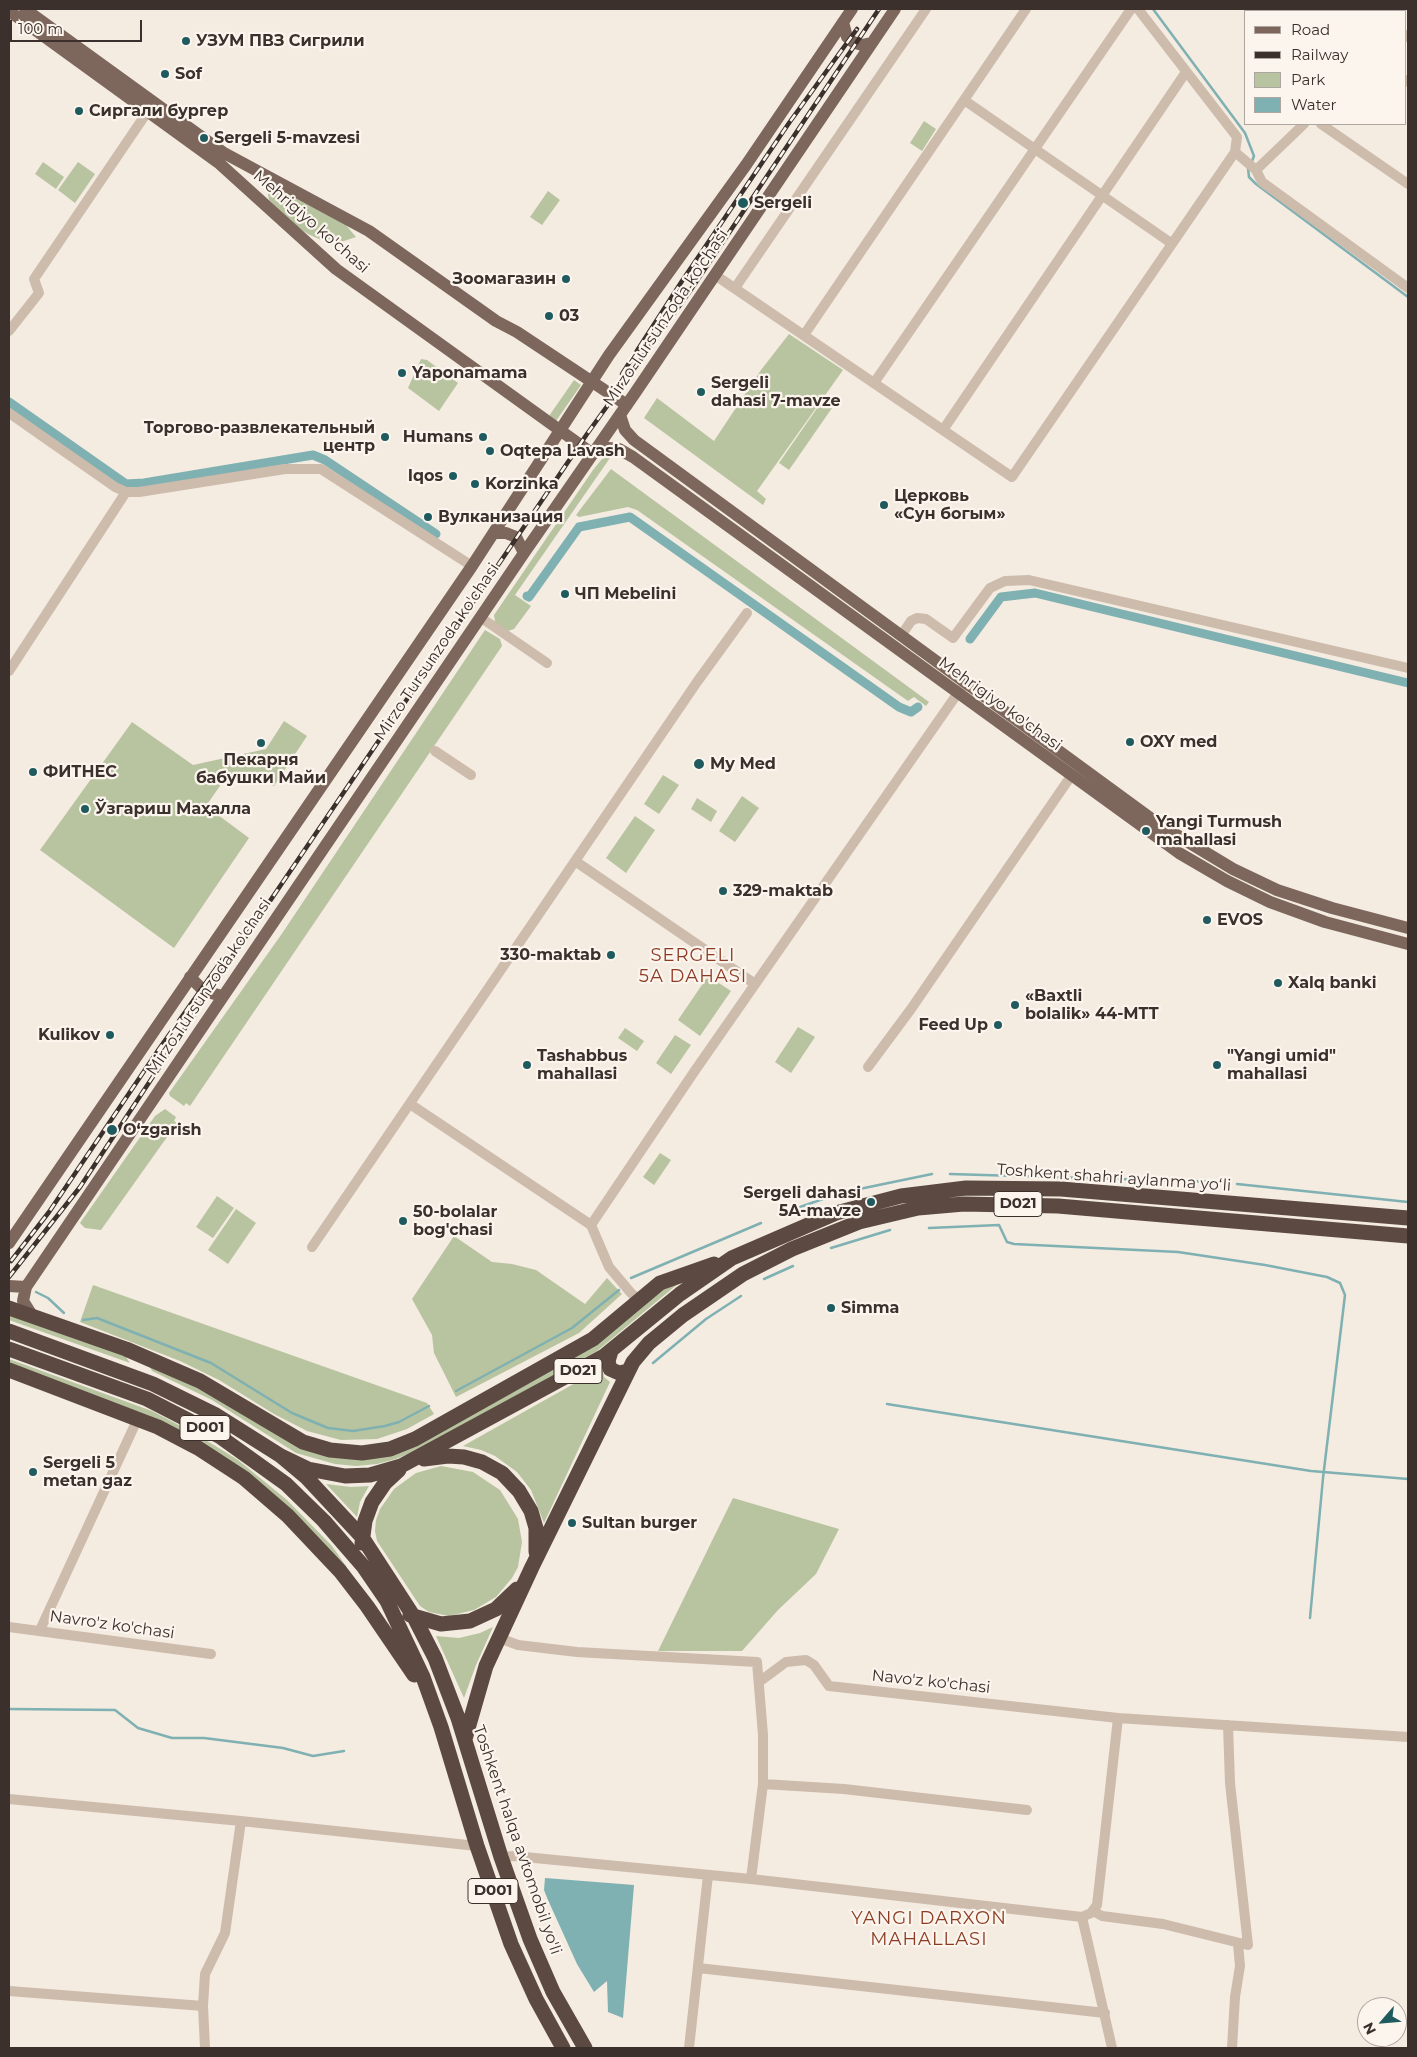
<!DOCTYPE html>
<meta charset="utf-8">
<style>
body{margin:0}
#map{position:relative;width:1417px;height:2057px;overflow:hidden;background:#f4ebe1;font-family:Montserrat,sans-serif}
canvas{display:block}
.frame{position:absolute;inset:0;border:10px solid #3b302b;pointer-events:none}
.legend{position:absolute;left:1244px;top:10px;width:162px;height:115px;box-sizing:border-box;background:#fbf5ee;border:1px solid #aea6a0;margin:0;padding:6px 9px;list-style:none;font-size:15px;color:#3b302b}
.legend li{display:flex;align-items:center;gap:10px;height:25px}
.legend b{width:25px;border:1px solid #aea6a0}
.north{position:absolute;left:1357px;top:1997px;width:50px;height:50px;box-sizing:border-box;background:#fbf5ee;border:1px solid #aea6a0;border-radius:50%;rotate:243deg;font-size:14px;font-weight:700;line-height:20px;text-align:center;color:#3b302b}
.north::after{content:'';display:block;margin:auto;width:18px;height:22px;background:#1f5a5e;clip-path:polygon(50% 0,100% 100%,50% 72%,0 100%)}
.scale{position:absolute;left:10px;top:20px;width:132px;height:22px;box-sizing:border-box;border:2px solid #3b302b;border-top:0;padding-left:6px;font-size:15px;line-height:18px;white-space:nowrap;color:#3b302b;-webkit-text-stroke:4px #fbf5ee;paint-order:stroke}
</style>
<div id="map">
<canvas width="1417" height="2057"></canvas>
<div class="frame"></div>
<ul class="legend">
<li><b style="height:6px;background:#7d675c"></b>Road</li>
<li><b style="height:6px;background:#3b302b"></b>Railway</li>
<li><b style="height:14px;background:#b8c4a0"></b>Park</li>
<li><b style="height:14px;background:#7fb0b2"></b>Water</li>
</ul>
<div class="north">N</div>
<div class="scale">100 m</div>
</div>
<script>
const c = document.querySelector('canvas').getContext('2d');
c.lineJoin = 'round';
function paint(path, color) {
  c.fillStyle = color;
  c.fill(path, 'evenodd');
}
function shape(rows) {
  const path = new Path2D();
  for (const r of rows) {
    path.moveTo(r[0], r[1]);
    for (let i = 2; i < r.length; i += 2) path.lineTo(r[i], r[i + 1]);
  }
  return path;
}
function stroke(path, color, width, dash) {
  c.strokeStyle = color;
  c.lineWidth = width;
  c.lineCap = dash ? 'butt' : 'round';
  c.setLineDash(dash || []);
  c.stroke(path);
}
function label(font, color, halo, rows, align = 'center') {
  c.font = font + ' Montserrat,sans-serif';
  c.lineWidth = 4.5;
  c.setLineDash([]);
  c.textBaseline = 'middle';
  c.strokeStyle = halo;
  c.fillStyle = color;
  for (const [text, x, y, turn = 0] of rows) {
    c.save();
    c.translate(x, y);
    c.rotate((+turn || 0) * Math.PI / 180);
    c.textAlign = isNaN(turn) ? turn : align;
    if (halo) c.strokeText(text, 0, 0);
    c.fillText(text, 0, 0);
    c.restore();
  }
}
paint(shape([
 [924,121,936,129,922,151,910,143],
 [43,162,64,177,56,189,35,174],
 [78,162,95,174,75,203,58,190],
 [271,189,279,190,345,224,356,237,332,245,308,234,297,227,269,200,268,194],
 [548,191,560,200,542,225,530,217],
 [789,334,843,370,757,491,766,499,763,505,644,418,657,398,714,441,761,370],
 [421,359,427,360,458,383,439,411,408,388],
 [574,380,581,385,556,421,549,416],
 [822,401,832,408,789,470,779,463],
 [612,455,515,595,531,606,514,629,508,631,495,622,494,615,593,470,602,459],
 [611,469,929,702,926,706,914,697,908,701,637,510,628,507,579,517,576,515],
 [485,630,500,639,502,646,190,1106,186,1103,184,1106,170,1096,169,1093,281,935],
 [284,721,307,736,274,786,248,778,224,780,206,806,249,838,174,948,40,850,132,722,193,765,266,749],
 [663,775,679,785,659,814,644,804],
 [742,796,759,808,735,842,719,831],
 [697,798,717,811,711,822,691,809],
 [635,816,655,830,626,873,606,858],
 [708,976,731,991,700,1036,678,1020],
 [798,1027,815,1037,791,1073,775,1062],
 [625,1028,644,1041,637,1051,618,1038],
 [675,1035,691,1045,671,1074,656,1063],
 [165,1109,176,1117,174,1121,177,1123,101,1230,85,1228,80,1223,155,1116],
 [660,1153,671,1160,654,1185,643,1177],
 [217,1196,234,1208,213,1238,196,1227],
 [236,1209,256,1223,228,1264,208,1250],
 [454,1236,492,1262,512,1264,536,1270,585,1304,607,1278,622,1294,579,1333,456,1397,434,1353,432,1335,412,1299],
 [685,1278,597,1351,424,1447,396,1459,377,1464,356,1466,335,1464,296,1453,212,1400,152,1371,147,1362,179,1377,289,1442,403,1449,650,1296],
 [93,1285,427,1403,434,1414,407,1429,377,1439,341,1440,307,1431,274,1414,219,1380,180,1361,80,1322],
 [9,1314,124,1354,130,1363,9,1320],
 [9,1359,152,1411,196,1434,238,1460,287,1500,332,1546,389,1628,329,1549,150,1416,9,1365],
 [602,1368,604,1377,610,1382,544,1523,531,1490,517,1472,495,1456,481,1450,463,1446],
 [441,1466,473,1472,500,1490,518,1519,522,1542,518,1567,512,1578,496,1597,474,1610,449,1616,429,1612,420,1606,377,1541,375,1531,376,1520,380,1509,394,1489,416,1473],
 [326,1484,351,1487,369,1486,360,1502,357,1517],
 [733,1498,839,1529,816,1574,778,1610,742,1651,658,1651],
 [493,1627,476,1665,464,1698,436,1636,459,1638,480,1633]
]), '#b8c4a0');
paint(shape([
 [545,1878,634,1885,623,2018,608,2012,607,1981,594,1992,577,1964,548,1900,544,1890]
]), '#7fb0b2');
stroke(shape([
 [1153,9,1245,133,1254,156,1252,161],
 [1248,168,1249,177,1256,184,1408,297],
 [950,1174,1220,1182],
 [1237,1184,1408,1202],
 [783,1213,840,1193,932,1174],
 [929,1228,999,1225,1007,1242,1014,1244,1178,1252,1265,1265,1327,1277,1340,1283,1345,1295,1323,1478,1310,1618],
 [831,1248,890,1230],
 [631,1278,761,1223],
 [764,1279,793,1266],
 [36,1292,48,1298,64,1313],
 [83,1320,97,1318,211,1363,292,1413,328,1428,353,1431,385,1426,399,1422,429,1406],
 [653,1363,706,1319,741,1296],
 [456,1391,572,1328,619,1290],
 [887,1404,1311,1471,1408,1479],
 [9,1709,115,1710,138,1728,172,1738,204,1738,283,1748,313,1756,344,1751]
]), '#7fb0b2', 2.5);
stroke(shape([
 [9,402,126,484,144,483,313,455,325,460,436,534],
 [527,596,529,597,579,527,630,517,899,707,911,712,918,707],
 [970,639,1001,597,1035,593,1408,683]
]), '#7fb0b2', 9);
stroke(shape([
 [1406,37,1408,35],
 [1406,80,1408,82],
 [964,100,1171,243],
 [1304,124,1256,170,1262,182,1408,288],
 [1321,124,1408,184],
 [1235,152,1256,170],
 [715,275,1012,477,1235,152,1237,137,1138,9],
 [735,288,926,9],
 [9,331,39,293,34,279,152,105],
 [804,335,1026,9],
 [874,383,1131,9],
 [9,413,115,487,126,492,139,492,285,469,321,469,472,566],
 [943,430,1186,72],
 [480,617,547,663],
 [901,636,911,621,917,618,926,619,953,638,990,588,1005,581,1029,580,1408,668],
 [9,671,126,492],
 [435,751,471,775],
 [575,861,755,984],
 [868,1067,911,1009,1071,776],
 [410,1104,591,1225,609,1267,631,1293,638,1299],
 [591,1225,694,1072,962,687],
 [312,1247,697,682,747,613],
 [9,1627,211,1654],
 [40,1630,138,1418],
 [499,1638,518,1645,577,1652,757,1662,763,1735,763,1784,751,1879],
 [759,1682,786,1662,806,1660,814,1665,829,1686,1118,1718],
 [763,1784,844,1789,1027,1810],
 [9,1799,241,1821,477,1846],
 [501,1857,514,1856,751,1879,1082,1917,1091,1913,1097,1905,1118,1718,1408,1737],
 [1093,1911,1102,1916,1163,1924,1248,1945,1230,1783,1228,1725],
 [1082,1917,1112,2048],
 [698,1968,1105,2013],
 [9,1991,203,2006],
 [205,2048,203,2006,205,1974,225,1933,241,1821],
 [689,2048,708,1875],
 [1232,2048,1235,1997,1240,1966,1238,1943]
]), '#cdbbac', 10);
stroke(shape([
 [25,9,224,153,369,231,496,321,517,332,627,405],
 [9,11,220,164,336,269,593,454],
 [843,22,847,37,853,42,862,45,871,43],
 [620,415,625,430,634,440,1160,825,1233,869,1277,890,1332,908,1408,928],
 [598,447,619,449,633,457,1179,853,1227,881,1270,902,1325,922,1408,944],
 [494,533,506,533,516,537,524,553],
 [190,977,204,991,222,996],
 [9,1243,472,566,609,355,746,165,852,9],
 [9,1286,26,1287],
 [33,1317,23,1301,26,1287,524,553,635,393,895,9]
]), '#7d675c', 12);
stroke(shape([
 [9,1308,126,1349,200,1381,303,1442,330,1450,362,1453,390,1449,415,1439,593,1339,660,1283,714,1264],
 [9,1331,153,1384,216,1415,281,1456,306,1477,362,1537,414,1617,435,1658,458,1718,501,1857,530,1939,553,1992,585,2048],
 [9,1349,147,1399,219,1436,286,1484,324,1521,363,1566,387,1601,423,1677,441,1727,477,1846,511,1944,536,1999,563,2048],
 [611,1351,608,1361,610,1369,619,1373,628,1371],
 [9,1370,158,1427,198,1448,244,1478,288,1516,340,1571,367,1606,414,1675],
 [281,1456,308,1469,345,1476,370,1475,401,1466,604,1356,680,1294,732,1258,836,1213,901,1196,966,1188,1061,1189,1408,1218],
 [424,1459,448,1456,464,1457,482,1462,502,1473,519,1491,531,1511,536,1528,536,1552],
 [362,1543,365,1521,372,1502,385,1483,399,1470],
 [410,1615,441,1624,470,1621,496,1609,517,1589],
 [465,1739,486,1666,532,1567,633,1362,649,1343,683,1315,743,1274,792,1249,859,1222,918,1208,964,1204,1058,1206,1408,1236]
]), '#5c4a42', 15);
const rail = shape([
 [622,374,682,281,789,123,857,29],
 [11,1261,49,1212,159,1049,222,960],
 [9,1277,80,1187,234,954,587,434,688,294,879,9]
]);
stroke(rail, '#3b302b', 4.5);
stroke(rail, '#fbf5ee', 2.5, [8]);
for (const [x, y, r, color] of [
 [186,41,5,"#1f5a5e"],
 [165,74,5,"#1f5a5e"],
 [79,111,5,"#1f5a5e"],
 [204,138,5,"#1f5a5e"],
 [743,203,6,"#1f5a5e"],
 [566,279,5,"#1f5a5e"],
 [549,316,5,"#1f5a5e"],
 [402,373,5,"#1f5a5e"],
 [701,392,5,"#1f5a5e"],
 [385,437,5,"#1f5a5e"],
 [483,437,5,"#1f5a5e"],
 [490,451,5,"#1f5a5e"],
 [453,476,5,"#1f5a5e"],
 [475,484,5,"#1f5a5e"],
 [884,505,5,"#1f5a5e"],
 [428,517,5,"#1f5a5e"],
 [565,594,5,"#1f5a5e"],
 [1130,742,5,"#1f5a5e"],
 [261,743,5,"#1f5a5e"],
 [699,764,6,"#1f5a5e"],
 [33,772,5,"#1f5a5e"],
 [85,809,5,"#1f5a5e"],
 [1146,831,5,"#1f5a5e"],
 [723,891,5,"#1f5a5e"],
 [1207,920,5,"#1f5a5e"],
 [611,955,5,"#1f5a5e"],
 [1278,983,5,"#1f5a5e"],
 [1015,1005,5,"#1f5a5e"],
 [998,1025,5,"#1f5a5e"],
 [110,1035,5,"#1f5a5e"],
 [527,1065,5,"#1f5a5e"],
 [1217,1065,5,"#1f5a5e"],
 [112,1130,6,"#1f5a5e"],
 [871,1202,5,"#1f5a5e"],
 [403,1221,5,"#1f5a5e"],
 [831,1308,5,"#1f5a5e"],
 [33,1472,5,"#1f5a5e"],
 [572,1523,5,"#1f5a5e"]
]) {
  const dot = new Path2D();
  dot.arc(x, y, r, 0, 2 * Math.PI);
  c.fillStyle = color;
  c.fill(dot);
  stroke(dot, '#fbf5ee', 2);
}
for (const [x, y, w] of [
 [1018,1204,48],
 [578,1371,48],
 [205,1428,50],
 [493,1891,50]
]) {
  const box = new Path2D();
  box.roundRect(x - w / 2, y - 12.5, w, 25, 4);
  c.fillStyle = '#fbf5ee';
  c.fill(box);
  stroke(box, '#3b302b', 1);
}
label('bold 15px', '#3b302b', null, [
 ["D021",1018,1204],
 ["D021",578,1371],
 ["D001",205,1428],
 ["D001",493,1891]
]);
label('bold 16px', '#3b302b', '#fbf5ee', [
 ["УЗУМ ПВЗ Сигрили",196,41],
 ["Sof",175,74],
 ["Сиргали бургер",89,111],
 ["Sergeli 5-mavzesi",214,138],
 ["Sergeli",754,203],
 ["Зоомагазин",556,279,"right"],
 ["03",559,316],
 ["Yaponamama",412,373],
 ["Sergeli",711,383],
 ["dahasi 7-mavze",711,401],
 ["Торгово-развлекательный",375,428,"right"],
 ["центр",375,446,"right"],
 ["Humans",473,437,"right"],
 ["Oqtepa Lavash",500,451],
 ["Iqos",443,476,"right"],
 ["Korzinka",485,484],
 ["Церковь",894,496],
 ["«Сун богым»",894,514],
 ["Вулканизация",438,517],
 ["ЧП Mebelini",575,594],
 ["OXY med",1140,742],
 ["Пекарня",261,760,"center"],
 ["бабушки Майи",261,778,"center"],
 ["My Med",710,764],
 ["ФИТНЕС",43,772],
 ["Ўзгариш Маҳалла",95,809],
 ["Yangi Turmush",1156,822],
 ["mahallasi",1156,840],
 ["329-maktab",733,891],
 ["EVOS",1217,920],
 ["330-maktab",601,955,"right"],
 ["Xalq banki",1288,983],
 ["«Baxtli",1025,996],
 ["bolalik» 44-MTT",1025,1014],
 ["Feed Up",988,1025,"right"],
 ["Kulikov",100,1035,"right"],
 ["Tashabbus",537,1056],
 ["mahallasi",537,1074],
 ["\"Yangi umid\"",1227,1056],
 ["mahallasi",1227,1074],
 ["O‘zgarish",123,1130],
 ["Sergeli dahasi",861,1193,"right"],
 ["5A-mavze",861,1211,"right"],
 ["50-bolalar",413,1212],
 ["bog'chasi",413,1230],
 ["Simma",841,1308],
 ["Sergeli 5",43,1463],
 ["metan gaz",43,1481],
 ["Sultan burger",582,1523]
], 'left');
label('16px', '#3b302b', '#fbf5ee', [
 ["Mehrigiyo ko'chasi",311,222,41],
 ["Mirzo Tursunzoda ko'chasi",666,318,-56],
 ["Mirzo Tursunzoda ko'chasi",437,652,-56],
 ["Mehrigiyo ko'chasi",1000,704,36],
 ["Mirzo Tursunzoda ko'chasi",209,987,-56],
 ["Toshkent shahri aylanma yoʻli",1114,1178,4],
 ["Navro'z ko'chasi",112,1625,8],
 ["Navo'z ko'chasi",931,1682,6],
 ["Toshkent halqa avtomobil yo'li",517,1840,71]
]);
c.letterSpacing = '1px';
label('18px', '#8c3b22', '#fbf5ee', [
 ["SERGELI",693,956],
 ["5A DAHASI",693,977],
 ["YANGI DARXON",929,1919],
 ["MAHALLASI",929,1940]
]);
c.letterSpacing = '0px';
</script>
